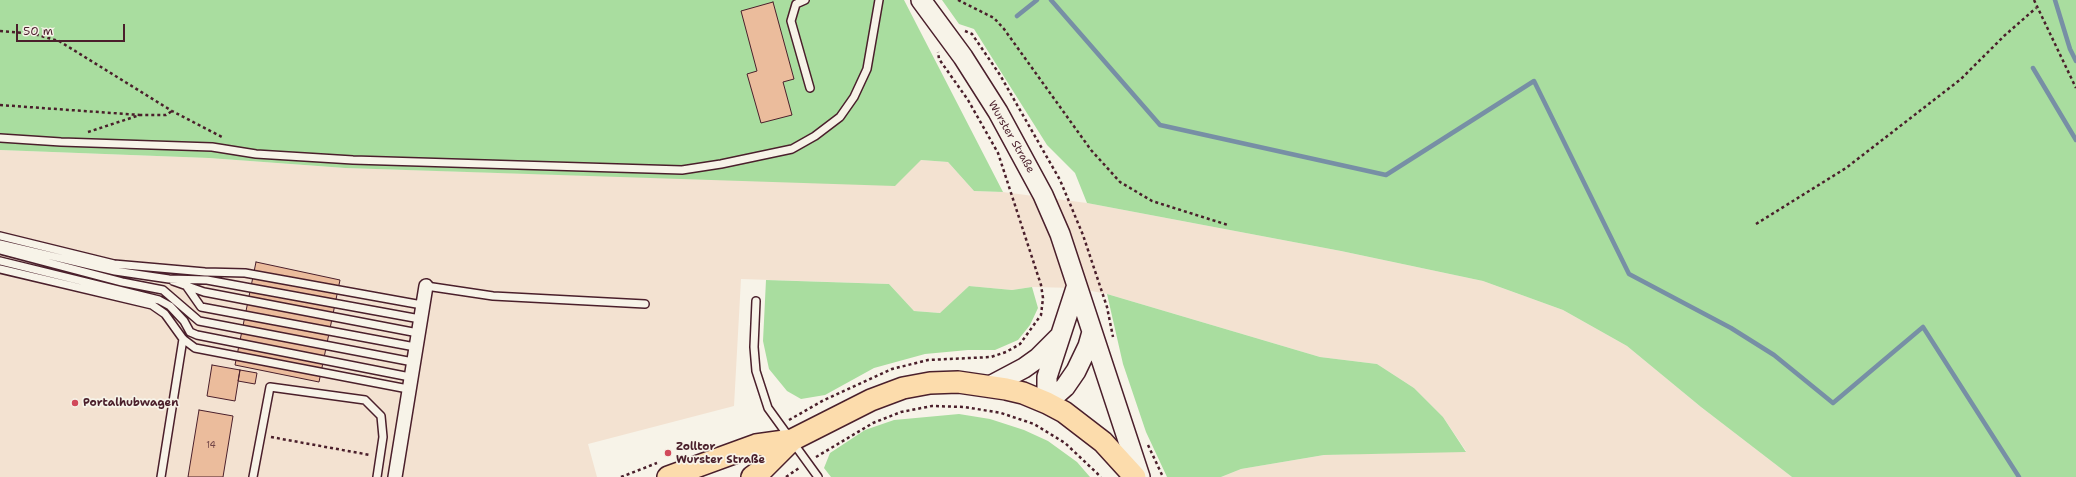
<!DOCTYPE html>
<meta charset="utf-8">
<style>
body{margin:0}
#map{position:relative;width:2076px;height:477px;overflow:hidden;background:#f7f3e8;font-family:"Shantell Sans",sans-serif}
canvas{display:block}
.scale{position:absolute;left:16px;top:24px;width:109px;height:18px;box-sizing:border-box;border:2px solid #4a1f2b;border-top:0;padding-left:5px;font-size:12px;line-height:14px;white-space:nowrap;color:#4a1f2b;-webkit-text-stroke:3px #f7f3e8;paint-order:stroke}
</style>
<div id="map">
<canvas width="2076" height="477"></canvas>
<div class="scale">50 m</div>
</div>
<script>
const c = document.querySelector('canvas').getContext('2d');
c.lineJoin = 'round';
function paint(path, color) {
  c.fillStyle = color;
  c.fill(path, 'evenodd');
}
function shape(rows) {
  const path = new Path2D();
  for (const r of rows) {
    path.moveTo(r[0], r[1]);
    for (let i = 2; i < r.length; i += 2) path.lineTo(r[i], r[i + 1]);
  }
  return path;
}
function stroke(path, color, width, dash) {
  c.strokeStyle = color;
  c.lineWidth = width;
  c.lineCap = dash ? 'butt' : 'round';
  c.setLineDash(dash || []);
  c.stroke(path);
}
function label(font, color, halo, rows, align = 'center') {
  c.font = font + ' "Shantell Sans",sans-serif';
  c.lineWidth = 3.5;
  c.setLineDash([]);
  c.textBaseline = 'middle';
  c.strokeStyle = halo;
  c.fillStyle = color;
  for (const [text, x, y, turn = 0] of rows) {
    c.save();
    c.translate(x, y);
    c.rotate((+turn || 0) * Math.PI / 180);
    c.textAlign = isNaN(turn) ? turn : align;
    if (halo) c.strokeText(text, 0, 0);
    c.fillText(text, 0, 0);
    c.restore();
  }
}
paint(shape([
 [0,150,209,158,345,168,738,180,921,160,948,162,974,191,1003,192,1087,203,1341,251,1483,281,1563,310,1627,346,1701,407,1792,477,1221,477,1241,469,1324,455,1466,451,1443,417,1414,388,1377,364,1320,357,1107,294,1076,288,1032,287,1012,290,969,286,941,313,914,311,889,284,741,279,734,406,588,444,597,477,0,477]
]), '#f3e2d1');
paint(shape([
 [0,0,904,0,1003,192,974,191,948,162,921,160,895,186,345,168,209,158,0,150],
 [942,0,2076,0,2076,477,1792,477,1701,407,1627,346,1563,310,1483,281,1341,251,1087,203,1075,173,1047,145,974,29,959,24],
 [766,280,889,284,914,311,940,313,969,286,1012,290,1032,287,1038,308,1030,325,1018,340,995,350,968,350,925,354,874,368,825,395,801,399,787,391,769,369,763,341],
 [1107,294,1320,357,1377,364,1414,388,1443,417,1466,452,1324,455,1241,469,1221,477,1167,477,1146,432,1123,364],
 [959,414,990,419,1024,430,1048,441,1077,462,1090,477,831,477,824,468,830,453,865,430,894,420]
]), '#a9dd9f');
stroke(shape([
 [1051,0,1160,125,1386,175,1534,81,1629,274,1731,328,1774,355,1833,403,1923,327,2019,477],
 [2055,0,2070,49,2076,61],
 [1017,16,1037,0],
 [2033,68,2076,140]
]), '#778fa5', 4.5);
const building = shape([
 [773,2,794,79,783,82,792,115,761,123,747,74,757,71,741,11,773,2],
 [256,262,340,280,319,382,235,365,256,262],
 [212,365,240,370,235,401,207,396,212,365],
 [240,370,257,373,255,384,238,381,240,370],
 [199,410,233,416,223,477,188,477,199,410]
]);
paint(building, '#ebbc9c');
stroke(building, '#4a1f2b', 1);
const lane = shape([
 [805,0,796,4,791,21,810,88],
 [0,138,61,142,212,147,256,154,353,160,682,170,721,164,792,149,815,136,840,117,854,97,867,69,879,0],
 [0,236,114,264,205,272,245,273,422,305],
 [0,244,115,271,169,279,207,280,420,319],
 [0,250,122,282,163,290,199,321,413,362],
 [0,261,159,300,170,306,184,321,190,332,197,335,410,377],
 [0,269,152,305,165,314,183,339,195,348,408,389],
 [173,281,204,292,418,333],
 [426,286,493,296,645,304],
 [187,287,201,307,415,347],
 [756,301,754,347,756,371,768,408,818,477],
 [161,477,183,339],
 [253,477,270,387,365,400,381,416,383,437,377,477]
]);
const street = shape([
 [395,477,426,286]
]);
const secondary = shape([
 [921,0,963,57,998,112,1043,195,1060,234,1140,477],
 [990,386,1024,368,1038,358,1060,336],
 [1047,403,1047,377,1076,288],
 [1047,403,1065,387,1076,371,1088,346,1092,332]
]);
const primary = shape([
 [668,477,756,445,792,440],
 [752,477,763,469,792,440,871,400,903,388,930,383,958,382,1006,389,1023,393,1047,403,1064,412,1103,442,1135,477]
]);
stroke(lane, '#4a1f2b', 10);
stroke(street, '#4a1f2b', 16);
stroke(secondary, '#4a1f2b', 22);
stroke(primary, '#4a1f2b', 24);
stroke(shape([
 [958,0,994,18,1004,29,1091,150,1120,182,1152,201,1228,225],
 [2034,0,2076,88],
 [0,31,34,34,59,41,172,111,222,137],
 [965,31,972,34,1000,75,1060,180,1083,235,1107,307,1113,337],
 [0,105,140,115],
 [88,132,140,115,166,115,172,111],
 [1756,224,1846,168,1961,79,2004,36,2036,8],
 [789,420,824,400,892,369,928,360,991,357,1006,352,1020,344,1041,315,1043,298,1041,285,998,153,968,100,939,59,938,52],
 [271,437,370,455],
 [1148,445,1163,477],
 [816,457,873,423,901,412,932,406,965,407,1001,413,1034,424,1065,443,1101,477],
 [621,477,657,463],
 [786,477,799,468]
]), '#4a1f2b', 2.5, [3, 3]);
stroke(lane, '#f7f3e8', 7);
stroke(street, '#f7f3e8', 13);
stroke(secondary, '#f7f3e8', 19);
stroke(primary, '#fcdcac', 21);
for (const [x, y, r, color] of [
 [75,403,4,"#d1495b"],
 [668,453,4,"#d1495b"]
]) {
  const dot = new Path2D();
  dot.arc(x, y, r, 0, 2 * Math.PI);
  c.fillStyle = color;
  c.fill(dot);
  stroke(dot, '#f7f3e8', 1.5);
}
label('9px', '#724647', null, [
 ["14",211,446]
]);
label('11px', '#4a1f2b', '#f7f3e8', [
 ["Wurster Straße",1011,137,60]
]);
label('bold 11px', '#4a1f2b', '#f7f3e8', [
 ["Portalhubwagen",83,403],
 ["Zolltor",676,447],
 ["Wurster Straße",676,460]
], 'left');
</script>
